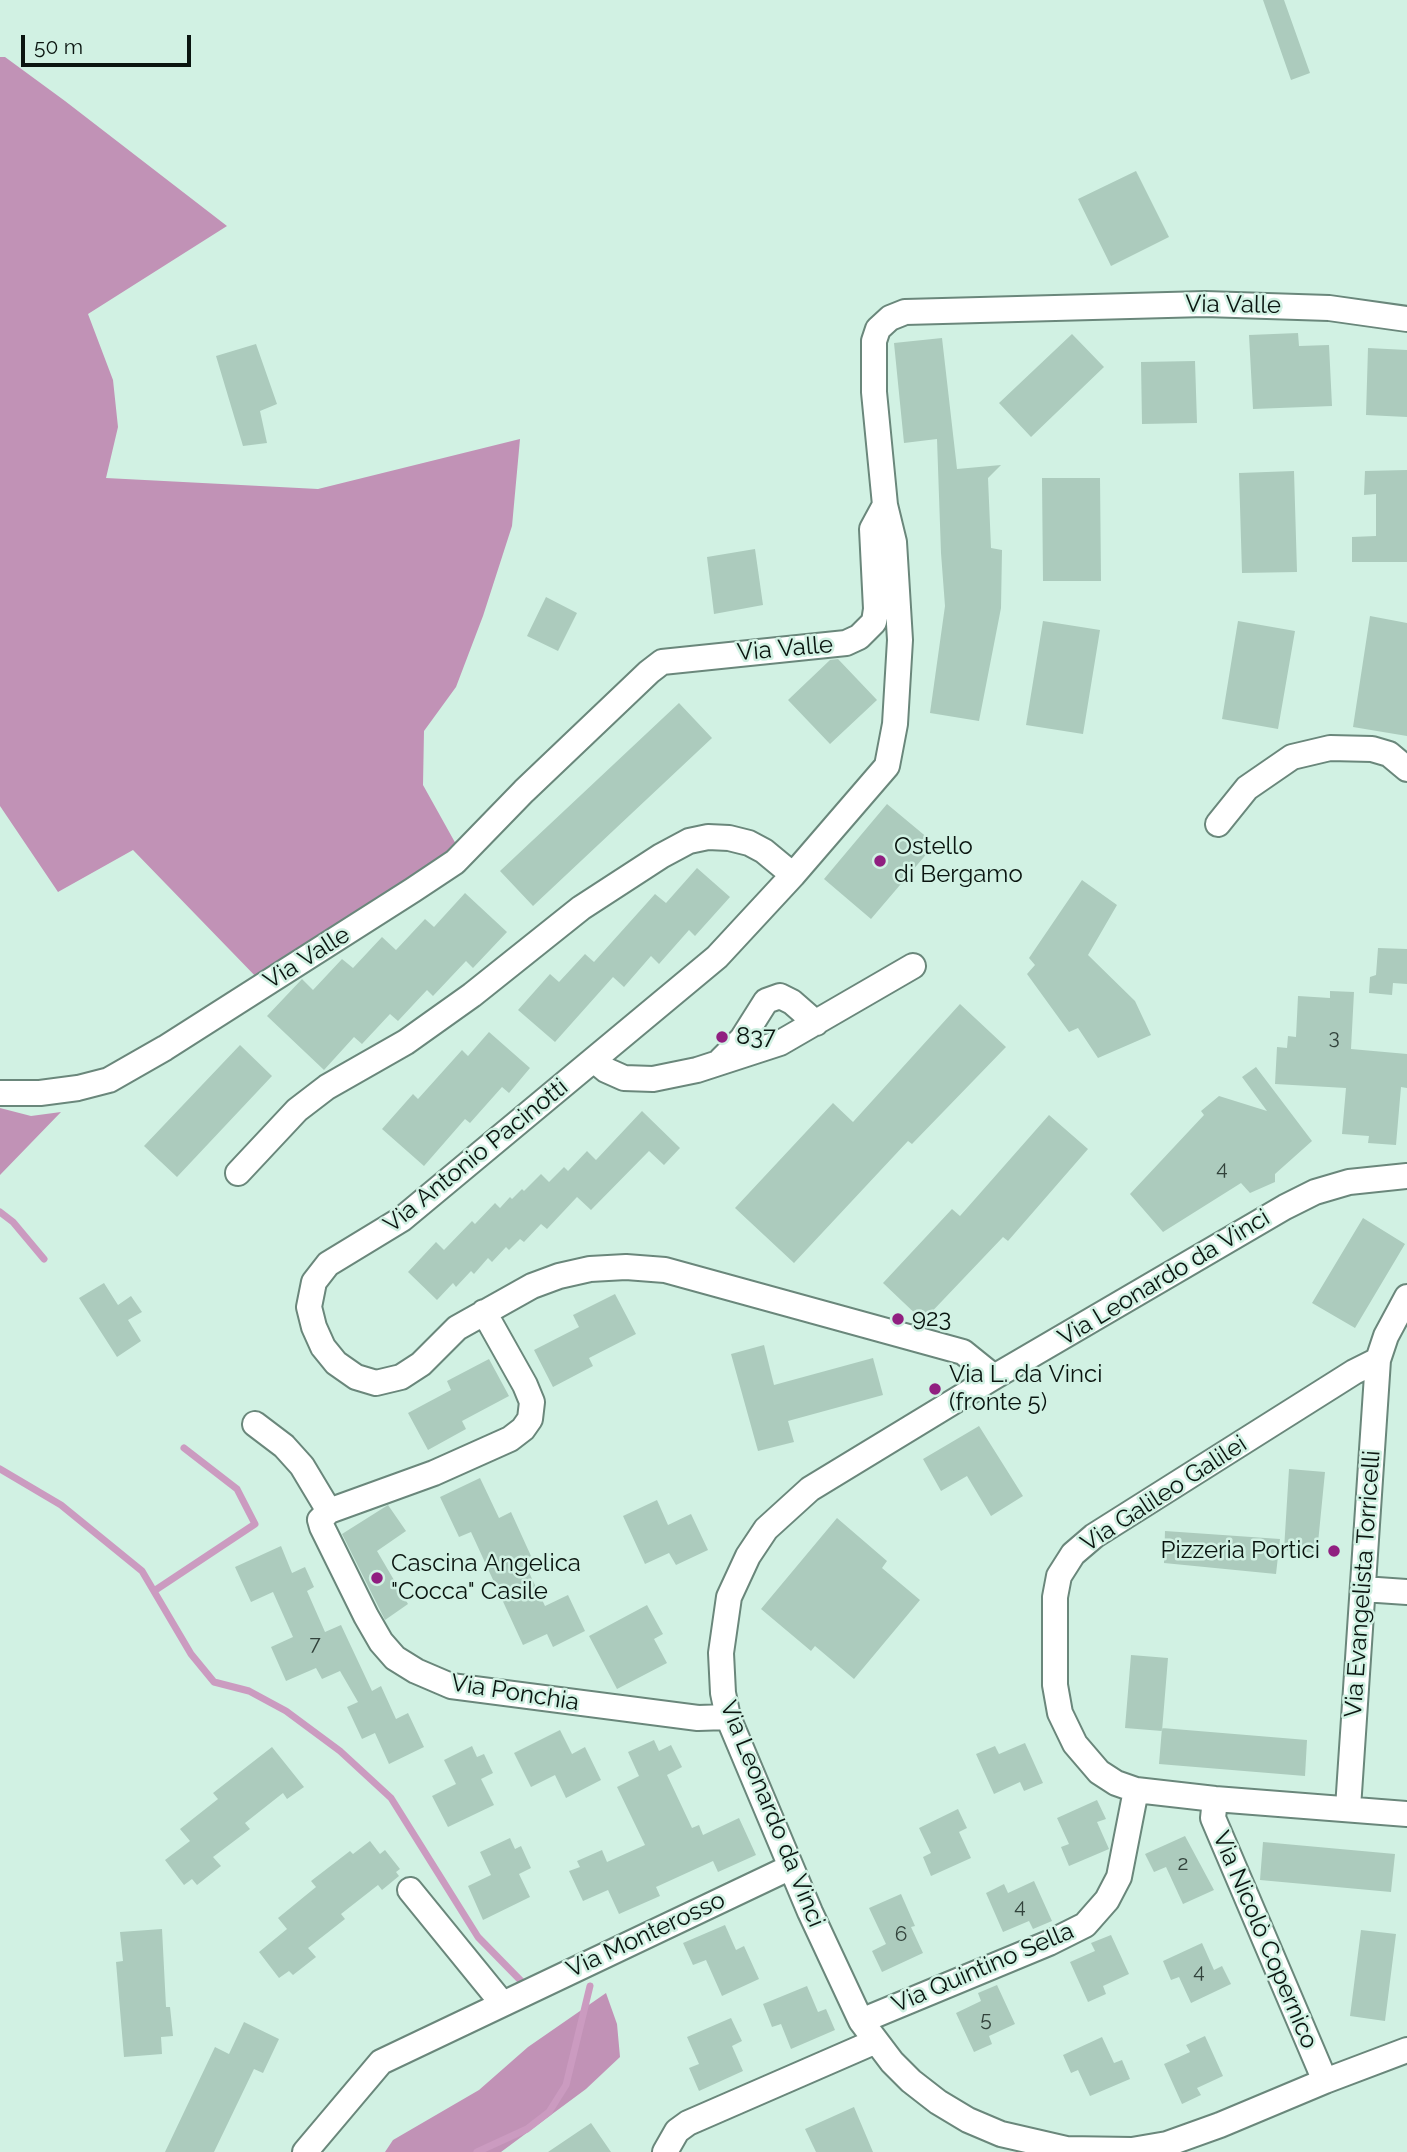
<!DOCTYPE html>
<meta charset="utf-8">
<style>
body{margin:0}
#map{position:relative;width:1407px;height:2152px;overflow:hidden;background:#d1f1e3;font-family:Raleway,sans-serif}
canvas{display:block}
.scale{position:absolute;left:21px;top:35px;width:170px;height:32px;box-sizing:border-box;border:4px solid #0a1510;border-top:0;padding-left:9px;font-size:21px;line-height:24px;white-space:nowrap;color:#0a1510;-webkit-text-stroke:5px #d1f1e3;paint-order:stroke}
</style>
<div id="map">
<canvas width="1407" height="2152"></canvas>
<div class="scale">50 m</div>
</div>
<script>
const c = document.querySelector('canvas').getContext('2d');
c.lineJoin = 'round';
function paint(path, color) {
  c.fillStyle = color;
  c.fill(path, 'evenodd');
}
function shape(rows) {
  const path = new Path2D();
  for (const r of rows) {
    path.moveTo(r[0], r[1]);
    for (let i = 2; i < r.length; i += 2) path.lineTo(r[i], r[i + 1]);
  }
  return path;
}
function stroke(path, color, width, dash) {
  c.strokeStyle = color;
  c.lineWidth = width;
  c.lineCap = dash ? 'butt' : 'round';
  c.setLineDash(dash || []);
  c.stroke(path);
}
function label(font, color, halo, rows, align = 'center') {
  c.font = font + ' Raleway,sans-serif';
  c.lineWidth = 5;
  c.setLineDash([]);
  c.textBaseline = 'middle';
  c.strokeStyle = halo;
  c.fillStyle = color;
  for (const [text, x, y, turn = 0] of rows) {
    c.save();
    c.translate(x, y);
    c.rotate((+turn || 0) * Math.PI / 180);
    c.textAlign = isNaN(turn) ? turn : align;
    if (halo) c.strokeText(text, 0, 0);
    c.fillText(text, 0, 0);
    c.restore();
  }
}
paint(shape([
 [0,57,5,57,65,101,227,226,88,314,113,380,118,427,106,478,318,489,520,439,512,526,483,616,456,687,424,731,423,785,457,846,416,872,374,910,261,982,133,850,58,892,0,806],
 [0,1108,31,1116,61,1112,0,1175],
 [606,1993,617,2024,620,2057,586,2089,501,2152,385,2152,393,2140,479,2090,528,2047]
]), '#c192b6');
stroke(shape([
 [0,1212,13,1222,44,1259],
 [0,1469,61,1505,142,1571,191,1654,214,1682,249,1691,286,1711,340,1751,391,1798,478,1937,526,1986],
 [154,1591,255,1524,237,1489,184,1448],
 [477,2152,527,2129,549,2112,566,2085,590,1986]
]), '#cb9bc0', 7);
paint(shape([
 [1263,0,1284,0,1310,73,1291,80],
 [1136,171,1169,237,1111,266,1078,199],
 [1298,333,1299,346,1329,345,1332,406,1253,409,1249,335],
 [1072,334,1104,367,1031,437,999,403],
 [942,338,957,469,1001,465,988,478,991,548,1002,550,1001,608,979,721,930,713,945,606,941,553,937,439,904,443,894,343],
 [256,344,277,404,260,411,267,443,243,446,216,356],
 [1368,348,1407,350,1407,417,1366,415],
 [1195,361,1197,423,1142,424,1141,362],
 [1407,470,1407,562,1352,562,1352,537,1376,536,1376,494,1364,495,1365,471],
 [1294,471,1297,572,1242,573,1239,473],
 [1042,478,1100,478,1101,581,1043,581],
 [755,549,763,605,714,614,707,557],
 [546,597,577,613,558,651,527,636],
 [1370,616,1407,623,1407,736,1353,727],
 [1043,621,1100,630,1083,734,1026,725],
 [1238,621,1295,631,1278,729,1222,719],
 [838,659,877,700,830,744,788,700,830,660],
 [679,703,712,738,533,906,500,871],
 [887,804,935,844,871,919,824,879],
 [697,868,730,897,695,936,689,930,659,964,651,956,624,987,613,977,555,1042,518,1010,550,974,559,982,585,954,594,962,655,894,666,903],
 [1082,880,1117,905,1088,955,1135,1001,1151,1035,1098,1058,1078,1028,1069,1032,1027,974,1035,965,1029,958],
 [465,893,507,932,473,968,466,961,433,996,427,990,398,1021,390,1014,362,1044,354,1037,324,1070,267,1016,302,979,313,990,342,959,353,968,382,937,396,950,425,919,434,927],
 [1378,948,1407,949,1407,984,1393,983,1392,995,1369,993,1370,977,1376,975],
 [1330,991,1354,992,1351,1049,1407,1054,1407,1088,1401,1087,1396,1145,1368,1143,1369,1136,1342,1134,1346,1088,1275,1084,1277,1047,1287,1048,1288,1036,1296,1037,1298,996,1330,998],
 [960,1004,1006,1047,912,1144,908,1141,794,1263,735,1208,833,1103,853,1122],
 [489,1032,530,1068,509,1093,502,1087,470,1123,465,1119,424,1166,382,1129,413,1094,418,1099,462,1050,468,1056],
 [240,1045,272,1076,177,1177,144,1146],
 [1256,1067,1312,1141,1275,1174,1275,1182,1250,1193,1241,1183,1163,1232,1130,1194,1204,1115,1201,1111,1219,1096,1267,1111,1242,1077],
 [642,1111,680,1148,664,1165,649,1151,591,1210,577,1197,547,1229,541,1224,524,1242,520,1239,509,1250,506,1247,492,1262,488,1258,474,1274,471,1271,456,1287,453,1283,437,1300,408,1272,436,1242,444,1250,472,1221,475,1224,495,1203,500,1208,510,1197,512,1199,522,1189,524,1191,541,1174,549,1182,564,1167,568,1171,587,1151,596,1160],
 [1049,1115,1088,1149,1008,1241,1003,1237,923,1321,883,1283,952,1209,960,1216],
 [1363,1218,1405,1244,1355,1328,1312,1303],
 [104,1283,118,1305,131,1296,142,1312,128,1320,141,1341,117,1357,79,1298],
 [615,1294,636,1334,589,1358,593,1366,553,1387,534,1350,579,1327,573,1315],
 [764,1345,774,1385,873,1358,883,1395,788,1421,794,1442,758,1451,731,1354],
 [489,1359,509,1396,462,1421,466,1429,428,1450,408,1413,451,1390,447,1381],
 [979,1426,1023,1496,991,1516,967,1476,941,1491,923,1459],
 [1289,1469,1325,1472,1317,1553,1284,1550],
 [480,1478,499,1518,511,1512,531,1556,523,1560,545,1606,568,1595,585,1631,553,1647,547,1634,523,1645,471,1532,459,1537,440,1497],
 [657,1500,668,1525,691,1514,708,1550,676,1565,669,1553,645,1564,623,1516],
 [388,1505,406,1531,377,1551,408,1604,385,1620,342,1534],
 [837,1518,887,1561,882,1568,920,1600,854,1679,815,1646,811,1651,761,1609],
 [1165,1531,1280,1539,1276,1574,1164,1563],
 [281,1546,292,1573,305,1567,314,1587,307,1591,325,1632,341,1625,372,1691,381,1686,396,1719,408,1713,424,1747,389,1764,375,1733,362,1739,347,1707,358,1702,340,1671,322,1679,316,1668,286,1681,271,1647,293,1637,273,1592,251,1602,235,1567],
 [647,1605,663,1634,654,1639,667,1663,617,1689,589,1636],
 [1131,1655,1168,1658,1162,1731,1125,1728],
 [1162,1728,1307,1740,1305,1776,1159,1764],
 [560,1730,572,1754,585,1747,601,1780,566,1798,555,1775,531,1787,514,1753],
 [654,1740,659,1751,671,1745,682,1767,667,1775,692,1828,699,1825,703,1835,739,1818,756,1855,718,1872,713,1861,656,1887,660,1896,619,1914,608,1890,583,1901,569,1871,580,1867,577,1861,602,1850,607,1862,645,1845,617,1787,639,1776,628,1752],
 [1025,1743,1043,1783,1024,1791,1020,1782,994,1794,976,1754,995,1746,999,1754],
 [472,1746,477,1757,484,1754,493,1773,481,1779,494,1805,448,1827,432,1796,456,1784,444,1760],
 [272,1747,304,1787,287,1799,283,1793,245,1823,250,1829,213,1857,221,1866,197,1885,192,1879,184,1885,165,1860,190,1841,180,1829,218,1799,213,1793],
 [1097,1800,1106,1819,1097,1822,1109,1849,1069,1866,1061,1847,1069,1844,1057,1818],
 [958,1809,967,1828,959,1832,971,1858,931,1876,923,1857,931,1853,919,1828],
 [1185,1836,1214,1890,1183,1904,1166,1867,1154,1872,1145,1854],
 [510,1838,515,1849,521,1846,531,1868,519,1874,530,1897,483,1920,468,1886,491,1875,480,1852],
 [370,1841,380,1854,385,1850,400,1869,396,1872,399,1876,382,1890,378,1885,341,1914,345,1919,308,1948,316,1957,293,1975,289,1971,279,1978,259,1952,287,1929,278,1918,316,1887,311,1881,350,1851,353,1854],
 [1263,1842,1395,1854,1391,1892,1260,1880],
 [1034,1881,1052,1921,1033,1929,1029,1921,1003,1932,986,1893,1004,1884,1008,1893],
 [901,1894,915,1926,911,1927,923,1953,882,1972,872,1951,886,1944,869,1908],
 [725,1925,736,1950,744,1946,759,1979,722,1996,706,1960,693,1965,683,1943],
 [162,1929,166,2007,170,2007,173,2036,161,2037,162,2054,124,2057,116,1962,123,1961,120,1932],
 [1361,1930,1396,1934,1385,2021,1350,2016],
 [1111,1935,1129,1974,1103,1986,1106,1994,1088,2002,1070,1962,1095,1951,1091,1943],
 [1202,1943,1214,1970,1222,1966,1231,1984,1191,2003,1179,1977,1171,1980,1163,1961],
 [997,1985,1015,2024,989,2036,992,2044,974,2052,956,2013,981,2001,978,1993],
 [807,1986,818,2012,826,2009,835,2030,791,2049,781,2024,772,2027,763,2004],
 [731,2018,742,2041,732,2046,743,2071,699,2091,689,2068,699,2064,687,2037],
 [244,2022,279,2039,263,2073,254,2069,214,2152,165,2152,215,2047,229,2054],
 [1205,2036,1223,2076,1197,2088,1201,2095,1182,2104,1164,2064,1190,2052,1186,2045],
 [1102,2037,1114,2063,1122,2060,1130,2079,1090,2096,1078,2070,1071,2073,1063,2055],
 [854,2107,873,2152,816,2152,805,2129],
 [591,2123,611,2152,548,2152]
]), '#accbbd');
const minor = shape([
 [1218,824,1247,788,1292,757,1330,748,1372,749,1389,754,1407,769],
 [594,1060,606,1070,624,1078,653,1079,697,1070,780,1043,913,966],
 [721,1060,742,1039,766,1001,780,996,792,1002,816,1023],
 [0,1093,40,1093,78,1088,109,1080,165,1048,413,890,455,862,524,791,649,672,662,662,846,643,859,637,874,622,876,609,872,529,885,505],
 [238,1173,297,1110,327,1087,406,1042,472,995,581,908,661,856,689,841,708,837,729,838,749,843,764,851,793,875],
 [1407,1176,1349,1182,1315,1192,1285,1207,994,1377,810,1489,766,1529,748,1556,729,1597,721,1653,723,1693,728,1717,810,1912,861,2021,892,2062,911,2081,938,2102,968,2120,1001,2134,1066,2149,1132,2150,1167,2144,1220,2125,1325,2081,1407,2050],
 [484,1312,525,1385,532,1402,530,1419,523,1429,510,1439,434,1473,329,1511,320,1520,322,1527,366,1616,381,1642,395,1658,416,1671,451,1686,698,1718,728,1717],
 [1378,1360,1354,1372,1094,1536,1073,1554,1059,1576,1055,1597,1055,1685,1060,1713,1075,1744,1099,1772,1116,1783,1136,1790,1215,1799,1407,1814],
 [994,1377,963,1352,665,1270,626,1267,590,1269,559,1276,532,1286,457,1328,421,1364,401,1377,376,1383,356,1377,336,1363,323,1347,314,1327,309,1307,314,1282,328,1264,402,1219,717,957,793,875,887,766,895,724,900,640,894,542,885,505,874,392,874,341,878,329,890,318,905,312,1205,304,1329,308,1407,319],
 [255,1424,284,1446,302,1466,329,1511],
 [1363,1589,1407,1592],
 [1215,1799,1213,1818,1325,2081],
 [1348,1808,1378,1360,1386,1336,1407,1297],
 [410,1890,502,2003],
 [861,2021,1049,1943,1085,1925,1107,1900,1119,1877,1136,1790],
 [305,2152,381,2062,791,1867],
 [665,2152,677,2131,688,2123,874,2042]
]);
stroke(minor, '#6a877b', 28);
stroke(minor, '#fff', 24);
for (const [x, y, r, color] of [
 [880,861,7,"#901f80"],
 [722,1037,7,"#901f80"],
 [898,1319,7,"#901f80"],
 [935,1389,7,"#901f80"],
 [1334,1551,7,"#901f80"],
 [377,1578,7,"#901f80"]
]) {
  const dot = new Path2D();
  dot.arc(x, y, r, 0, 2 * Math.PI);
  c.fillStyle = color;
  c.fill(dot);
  stroke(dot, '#d1f1e3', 2.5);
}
label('21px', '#32423b', null, [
 ["3",1334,1038],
 ["4",1222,1169],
 ["7",315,1644],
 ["2",1183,1864],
 ["4",1020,1907],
 ["6",901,1935],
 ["4",1199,1972],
 ["5",986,2020]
]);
label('24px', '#0a1510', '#d1f1e3', [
 ["Via Valle",1233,305,1],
 ["Via Valle",785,649,-5],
 ["Via Valle",307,958,-32],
 ["Via Antonio Pacinotti",476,1156,-39],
 ["Via Leonardo da Vinci",1164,1278,-31],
 ["Via Galileo Galilei",1164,1494,-33],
 ["Via Evangelista Torricelli",1363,1584,-86],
 ["Via Ponchia",515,1693,9],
 ["Via Leonardo da Vinci",772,1814,68],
 ["Via Monterosso",646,1935,-25],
 ["Via Nicolò Copernico",1265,1940,67],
 ["Via Quintino Sella",983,1968,-23]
]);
label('24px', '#0a1510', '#d1f1e3', [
 ["Ostello",894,847],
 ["di Bergamo",894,875],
 ["837",736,1037],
 ["923",912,1319],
 ["Via L. da Vinci",949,1375],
 ["(fronte 5)",949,1403],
 ["Pizzeria Portici",1320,1551,"right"],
 ["Cascina Angelica",391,1564],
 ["\"Cocca\" Casile",391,1592]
], 'left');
</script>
